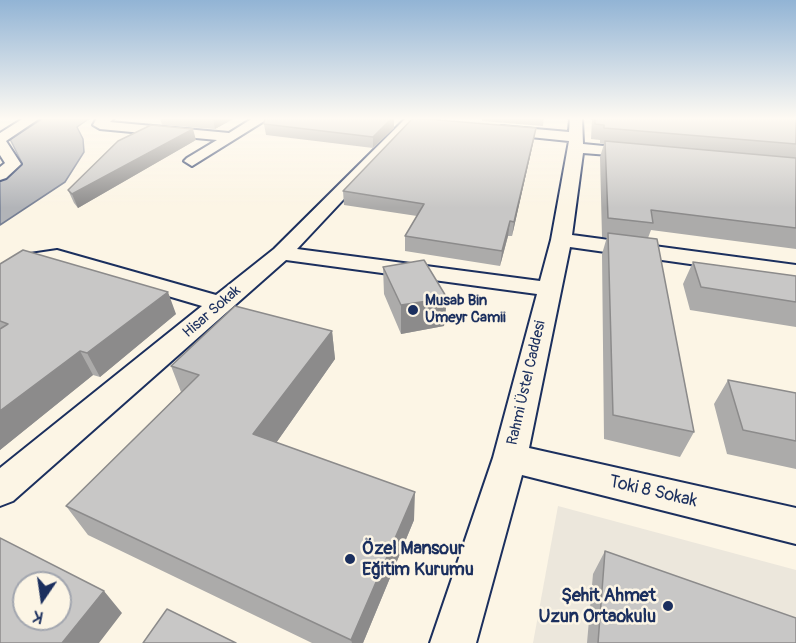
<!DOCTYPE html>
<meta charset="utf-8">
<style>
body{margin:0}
#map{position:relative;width:796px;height:643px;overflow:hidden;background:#fcf5e5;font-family:Pangolin,sans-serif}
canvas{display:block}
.north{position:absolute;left:12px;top:571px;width:60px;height:60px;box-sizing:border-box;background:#fcf5e5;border:2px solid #a2a6af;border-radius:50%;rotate:193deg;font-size:16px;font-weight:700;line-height:24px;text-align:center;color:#1b2f5e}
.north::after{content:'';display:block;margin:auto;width:21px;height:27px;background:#1b2f5e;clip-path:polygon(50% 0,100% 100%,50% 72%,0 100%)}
</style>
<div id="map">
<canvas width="796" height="643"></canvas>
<div class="north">K</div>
</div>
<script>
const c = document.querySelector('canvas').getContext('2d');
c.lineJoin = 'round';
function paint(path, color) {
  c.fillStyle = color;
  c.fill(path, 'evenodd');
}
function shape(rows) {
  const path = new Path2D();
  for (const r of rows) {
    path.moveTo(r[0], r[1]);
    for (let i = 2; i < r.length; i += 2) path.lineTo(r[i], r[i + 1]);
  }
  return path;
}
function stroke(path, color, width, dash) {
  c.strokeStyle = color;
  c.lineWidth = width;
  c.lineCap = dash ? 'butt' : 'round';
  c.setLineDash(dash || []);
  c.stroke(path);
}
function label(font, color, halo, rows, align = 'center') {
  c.font = font + ' Pangolin,sans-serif';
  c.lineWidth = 5;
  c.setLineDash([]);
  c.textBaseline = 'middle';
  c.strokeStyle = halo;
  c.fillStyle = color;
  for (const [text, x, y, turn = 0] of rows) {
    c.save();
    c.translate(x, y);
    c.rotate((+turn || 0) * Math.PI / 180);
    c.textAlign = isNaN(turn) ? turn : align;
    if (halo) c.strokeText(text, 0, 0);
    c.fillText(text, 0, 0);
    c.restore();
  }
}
paint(shape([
 [558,506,796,570,796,643,533,643]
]), '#ece7dc');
const water = shape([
 [44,118,90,118,77,127,83,139,84,152,65,182,0,225,0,182,22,163,10,139,44,118]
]);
paint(water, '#b2b4b8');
stroke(water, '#767f94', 1.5);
const street = shape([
 [24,118,40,118,6,141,21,164,6,178,0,180,0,167,5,163,0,155,0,133,24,118],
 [114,118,110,122,229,133,253,118,269,118,192,166,184,161,187,158,217,140,100,129,93,125,97,118,114,118],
 [406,118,416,118,417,121,297,249,540,281,551,240,569,141,501,134,494,130,501,126,569,132,570,118,582,118,583,144,635,149,642,153,635,157,583,153,572,235,796,265,796,279,570,247,529,448,796,508,796,544,522,475,476,643,430,643,493,458,537,294,286,260,13,501,0,506,0,468,202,306,56,263,44,264,8,286,0,288,0,272,30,254,57,250,216,295,274,249,406,118]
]);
stroke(street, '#1b2f5e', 4);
paint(street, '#fcf5e5');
paint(shape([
 [160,118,235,118,215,129,162,125],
 [482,118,544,118,543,126,482,121],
 [592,118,796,118,796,249,651,230,648,238,694,432,680,457,604,439,602,254,607,237,602,237,600,157,604,144,600,143,600,140,591,139],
 [264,124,394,128,373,148,266,135],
 [534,139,512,236,508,236,500,266,405,251,405,236,417,216,344,205,343,191],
 [196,140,78,208,74,203,68,190],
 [693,262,796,276,796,327,690,310,683,284],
 [0,264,176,314,100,377,93,375,0,450],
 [383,267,447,298,444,326,401,334,384,294],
 [332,331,335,359,276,443,414,520,363,643,312,643,88,535,66,506,181,392,171,366],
 [728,380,796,393,796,469,727,454,714,404],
 [605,551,796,643,587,643,593,574]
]), '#acabaa');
paint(shape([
 [235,118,215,129,213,119],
 [392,118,394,118,394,128,373,148,373,137],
 [536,128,534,139,512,236,514,222],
 [193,129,196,140,78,208,72,194],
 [510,221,508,236,500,266,502,251],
 [168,292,176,314,100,377,87,353],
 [447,298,444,326,401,334,401,305],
 [332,331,335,359,262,463,253,434],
 [80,351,93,375,0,450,0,411],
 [415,492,414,520,363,643,352,643,351,640],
 [104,591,122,613,99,643,62,643]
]), '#8c8b8b');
const building = shape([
 [265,118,392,118,373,137,264,124,265,118],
 [413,118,536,128,514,222,510,221,502,251,405,236,424,204,343,191,413,118],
 [595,118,796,118,796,144,604,128,604,125,595,124,595,118],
 [151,125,193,129,72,194,68,190,118,141,151,125],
 [605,141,796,158,796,228,651,210,653,223,608,218,605,141],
 [608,233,657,239,694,432,613,415,608,233],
 [23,250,168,292,87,353,80,351,0,411,0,329,8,324,0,321,0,264,23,250],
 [424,260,447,298,401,305,383,267,424,260],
 [693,262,796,276,796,302,701,287,693,262],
 [235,306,332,331,253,434,415,492,351,640,66,506,199,375,171,366,235,306],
 [728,380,796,393,796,441,743,430,728,380],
 [0,538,104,591,62,643,0,643,0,538],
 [24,583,60,583,60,619,24,619,24,583],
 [605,551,796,618,796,643,598,643,605,551],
 [167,609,236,643,143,643,167,609]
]);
paint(building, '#c8c7c6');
stroke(building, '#8c8b8b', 1.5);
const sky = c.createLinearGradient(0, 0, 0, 208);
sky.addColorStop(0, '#92b4d5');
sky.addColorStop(0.57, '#fefaf3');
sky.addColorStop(1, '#fefaf300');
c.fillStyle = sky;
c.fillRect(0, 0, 796, 208);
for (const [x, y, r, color] of [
 [413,310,6,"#1b2f5e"],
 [350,559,6,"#1b2f5e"],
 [668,606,6,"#1b2f5e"]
]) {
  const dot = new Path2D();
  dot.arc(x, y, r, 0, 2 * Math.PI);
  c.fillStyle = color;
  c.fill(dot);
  stroke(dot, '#fcf5e5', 2);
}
label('bold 15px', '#1b2f5e', '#fcf5e5', [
 ["Musab Bin",425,301],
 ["Umeyr Camii",425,318]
], 'left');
label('15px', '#1b2f5e', '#fcf5e5', [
 ["Hisar Sokak",212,312,-41],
 ["Rahmi Üstel Caddesi",527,383,-77]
]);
label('18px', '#1b2f5e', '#fcf5e5', [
 ["Toki 8 Sokak",653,492,13]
]);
label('bold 18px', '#1b2f5e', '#fcf5e5', [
 ["Özel Mansour",362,549],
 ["Eğitim Kurumu",362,570],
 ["Şehit Ahmet",656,596,"right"],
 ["Uzun Ortaokulu",656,617,"right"]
], 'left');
</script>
